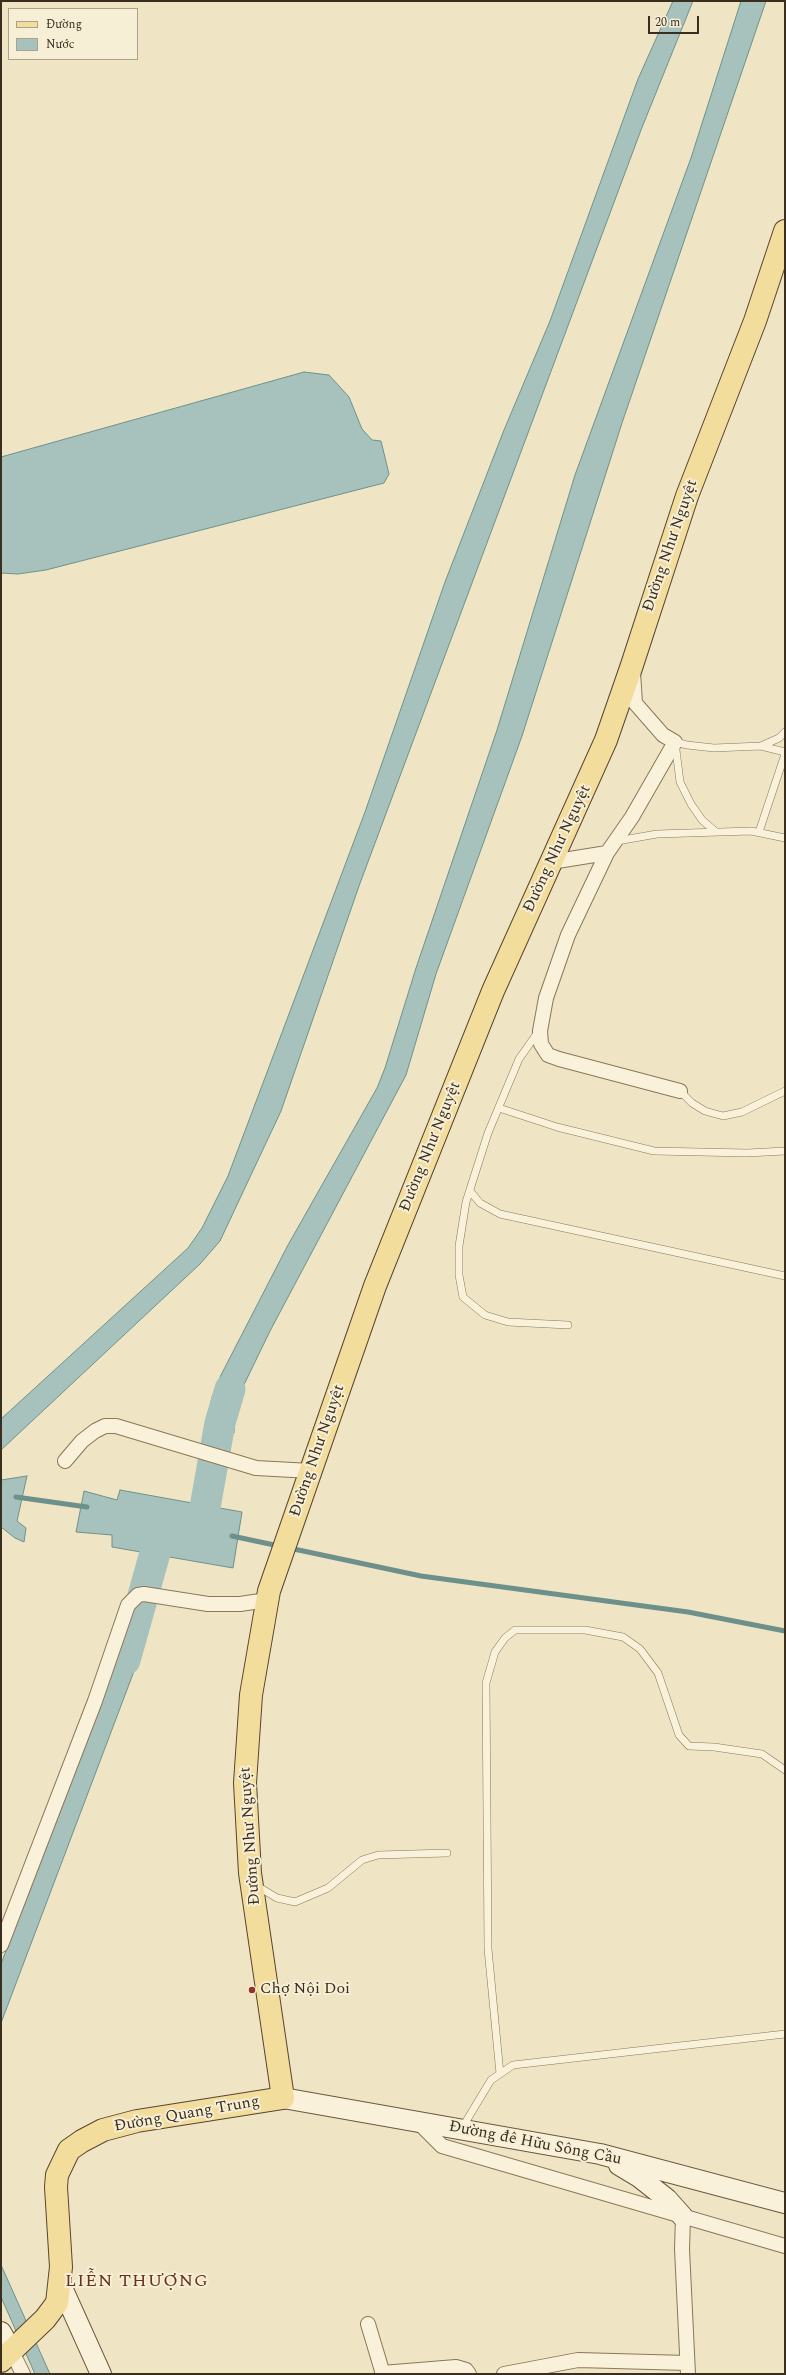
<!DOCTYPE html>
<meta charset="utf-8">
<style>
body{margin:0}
#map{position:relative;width:786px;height:2375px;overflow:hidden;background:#efe5c5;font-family:Spectral,serif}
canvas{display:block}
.frame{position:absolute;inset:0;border:2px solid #3a2e1f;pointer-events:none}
.legend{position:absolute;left:8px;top:8px;width:130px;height:52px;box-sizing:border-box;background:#f6eed5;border:1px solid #aba18c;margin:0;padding:5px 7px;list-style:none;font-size:12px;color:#3a2e1f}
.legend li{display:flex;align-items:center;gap:8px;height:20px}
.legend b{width:20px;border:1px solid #aba18c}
.scale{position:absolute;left:648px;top:16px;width:51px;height:18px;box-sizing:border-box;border:2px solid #3a2e1f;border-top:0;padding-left:5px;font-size:12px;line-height:14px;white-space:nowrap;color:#3a2e1f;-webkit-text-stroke:3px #f6eed5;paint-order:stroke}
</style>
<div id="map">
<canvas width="786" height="2375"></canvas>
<div class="frame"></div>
<ul class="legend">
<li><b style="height:5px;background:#f2dd9d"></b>Đường</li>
<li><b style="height:11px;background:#a7c2bc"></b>Nước</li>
</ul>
<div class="scale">20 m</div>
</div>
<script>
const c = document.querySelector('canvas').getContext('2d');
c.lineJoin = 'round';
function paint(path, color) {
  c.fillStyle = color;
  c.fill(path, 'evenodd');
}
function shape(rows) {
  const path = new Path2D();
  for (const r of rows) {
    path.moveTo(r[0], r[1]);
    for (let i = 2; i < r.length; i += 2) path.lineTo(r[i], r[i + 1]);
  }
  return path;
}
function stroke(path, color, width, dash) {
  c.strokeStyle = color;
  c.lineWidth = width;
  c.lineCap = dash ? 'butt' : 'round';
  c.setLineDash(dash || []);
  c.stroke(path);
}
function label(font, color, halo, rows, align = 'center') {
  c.font = font + ' Spectral,serif';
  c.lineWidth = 4;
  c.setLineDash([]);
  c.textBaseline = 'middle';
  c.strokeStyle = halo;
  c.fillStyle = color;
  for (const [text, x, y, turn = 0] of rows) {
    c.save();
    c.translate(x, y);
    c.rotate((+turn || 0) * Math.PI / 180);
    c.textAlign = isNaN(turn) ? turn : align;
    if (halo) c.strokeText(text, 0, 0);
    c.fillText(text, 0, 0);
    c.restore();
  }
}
const water = shape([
 [673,1,693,1,641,130,359,886,281,1111,220,1241,200,1264,1,1450,1,1419,188,1248,202,1228,228,1176,365,812,445,582,504,430,550,321,638,79,673,1],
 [741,1,766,1,622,423,522,736,436,974,406,1075,270,1331,240,1393,235,1416,234,1433,206,1428,212,1397,221,1375,288,1245,377,1088,385,1068,416,968,497,730,575,475,691,158,741,1],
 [304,372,329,375,349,397,362,429,372,440,381,441,389,474,384,483,46,570,18,574,1,573,1,457,304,372],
 [27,1476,17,1521,26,1528,24,1542,15,1538,1,1527,1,1480,27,1476],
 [120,1490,242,1512,233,1568,112,1547,112,1535,76,1532,84,1491,117,1500,120,1490],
 [141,1619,147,1623,139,1658,1,2023,1,1964,129,1620,141,1619],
 [1,2265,50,2374,35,2374,1,2297,1,2265]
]);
paint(water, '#a7c2bc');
stroke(water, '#6d918a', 1);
stroke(shape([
 [16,1497,87,1507],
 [232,1536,279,1546],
 [289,1548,421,1576,688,1612,785,1631]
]), '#6d918a', 5);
stroke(shape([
 [201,1530,220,1423,230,1389],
 [125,1660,164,1521]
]), '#a7c2bc', 31);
const lane = shape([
 [761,746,785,752],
 [716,832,702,820,691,804,680,782,675,742,687,745,714,748,761,746,779,738,785,732],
 [759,832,785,754],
 [617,841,657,834,751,831,785,838],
 [538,1032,519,1059,488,1133,466,1202,459,1246,459,1275,463,1297,485,1315,508,1322,568,1325],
 [680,1091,692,1103,705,1111,723,1116,742,1112,785,1091],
 [499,1108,557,1127,654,1151,747,1153,785,1151],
 [470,1191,480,1203,500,1214,785,1276],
 [257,1886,277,1898,295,1902,328,1888,362,1860,378,1855,447,1853],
 [500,2074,488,1949,486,1683,495,1652,505,1638,515,1630,585,1630,623,1637,640,1649,658,1673,679,1735,689,1746,714,1747,762,1754,785,1770],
 [462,2128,491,2080,513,2065,785,2034]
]);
const street = shape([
 [633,672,635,703,663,735,675,742,632,817,607,853,568,935,546,998,540,1031,541,1044,548,1055,559,1059,680,1091],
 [551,862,607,853],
 [65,1461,82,1441,95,1431,105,1426,116,1426,256,1468,311,1471],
 [1,1945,95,1701,128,1605,138,1595,144,1594,208,1604,240,1604,267,1600],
 [418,2122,442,2146,785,2246],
 [683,2217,682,2249,688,2374],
 [368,2324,383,2374],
 [11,2350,23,2374],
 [382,2373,456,2367,466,2370,469,2374],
 [504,2374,578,2360,687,2363]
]);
const secondary = shape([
 [283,2098,600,2154,785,2203],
 [619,2165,639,2177,667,2199,683,2217],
 [60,2283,101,2374],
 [1,2332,11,2350]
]);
const primary = shape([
 [1,2361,45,2319,57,2303,61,2267,56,2187,57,2175,69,2150,82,2141,103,2130,137,2121,283,2098,250,1873,245,1783,251,1695,269,1591,375,1286,493,991,606,740,632,665,687,496,755,321,785,231]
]);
stroke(lane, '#8a775b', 8);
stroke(street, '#8a775b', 16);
stroke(secondary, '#6c583e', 22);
stroke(primary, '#58452f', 24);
stroke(lane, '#f9f1d9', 7);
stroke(street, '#f9f1d9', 14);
stroke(secondary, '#f9f1d9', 20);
stroke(primary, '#f2dd9d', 22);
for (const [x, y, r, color] of [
 [252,1990,4,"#9a302a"]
]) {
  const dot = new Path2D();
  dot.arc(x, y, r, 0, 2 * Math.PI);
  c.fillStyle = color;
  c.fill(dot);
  stroke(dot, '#f6eed5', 1.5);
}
label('16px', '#3a2e1f', '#f6eed5', [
 ["Đường Như Nguyệt",671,546,-71],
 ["Đường Như Nguyệt",558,849,-65],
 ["Đường Như Nguyệt",431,1147,-68],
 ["Đường Như Nguyệt",318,1451,-71],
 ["Đường Như Nguyệt",251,1836,-94],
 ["Đường Quang Trung",187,2115,-10],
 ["Đường đê Hữu Sông Cầu",535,2144,11]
]);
label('16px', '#3a2e1f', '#f6eed5', [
 ["Chợ Nội Doi",260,1990]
], 'left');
c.letterSpacing = '1px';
label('18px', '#67311e', '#f6eed5', [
 ["LIỄN THƯỢNG",137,2282]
]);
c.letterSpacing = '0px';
</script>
